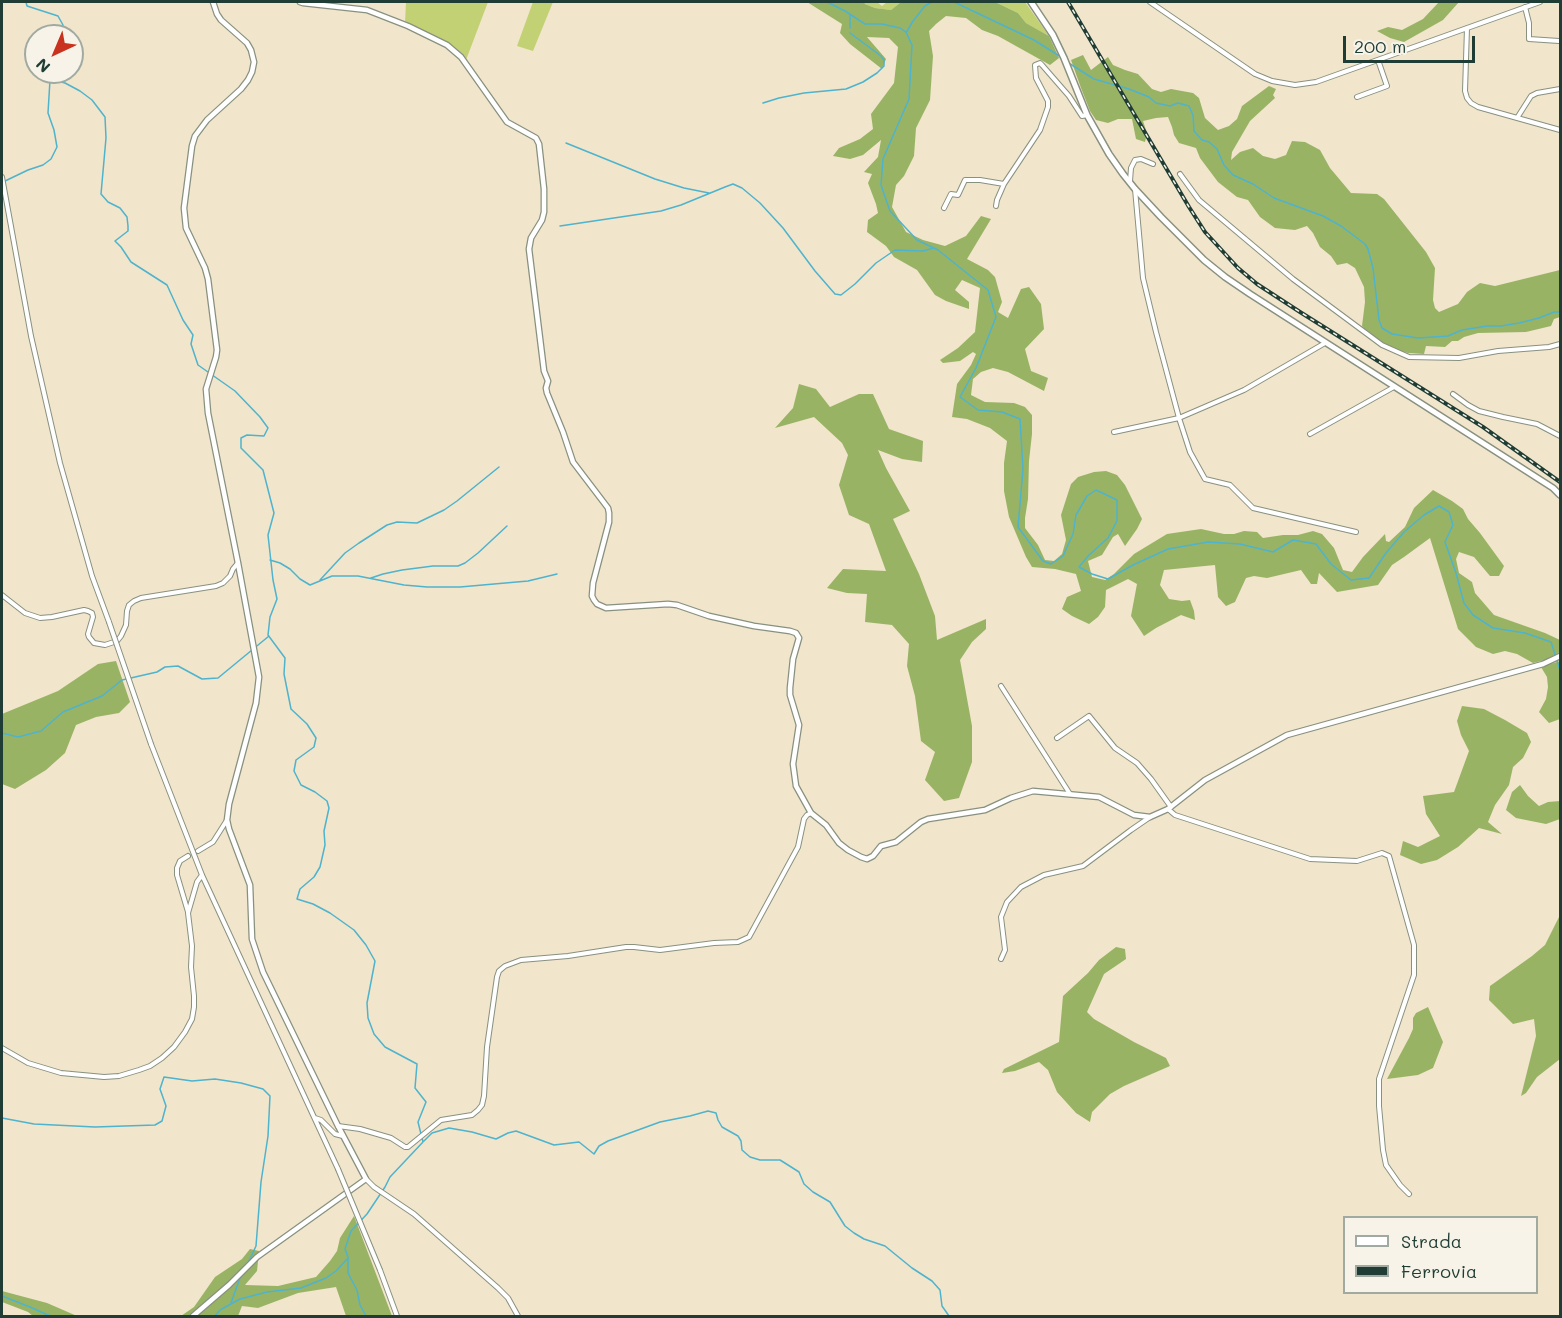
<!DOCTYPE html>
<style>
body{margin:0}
#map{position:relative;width:1562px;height:1318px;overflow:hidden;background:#f1e5cb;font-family:Mali,sans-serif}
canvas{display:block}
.frame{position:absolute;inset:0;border:3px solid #1f3d34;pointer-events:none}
.legend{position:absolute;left:1343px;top:1216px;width:195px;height:78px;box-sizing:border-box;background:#f7f3e8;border:2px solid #a1aaa0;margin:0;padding:8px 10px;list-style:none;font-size:18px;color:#1f3d34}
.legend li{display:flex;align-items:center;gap:12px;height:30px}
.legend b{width:30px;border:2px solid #a1aaa0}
.north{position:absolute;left:24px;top:24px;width:60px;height:60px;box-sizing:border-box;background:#f7f3e8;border:2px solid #a1aaa0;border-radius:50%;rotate:224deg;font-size:16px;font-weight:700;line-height:24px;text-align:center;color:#1f3d34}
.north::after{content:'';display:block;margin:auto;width:21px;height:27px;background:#c8321e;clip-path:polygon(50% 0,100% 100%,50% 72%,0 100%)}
.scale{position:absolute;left:1343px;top:36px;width:132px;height:27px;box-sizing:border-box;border:3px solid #1f3d34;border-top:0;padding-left:8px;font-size:18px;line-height:21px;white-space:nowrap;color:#1f3d34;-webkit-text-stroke:4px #f7f3e8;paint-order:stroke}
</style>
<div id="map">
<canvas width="1562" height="1318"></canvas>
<div class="frame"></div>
<ul class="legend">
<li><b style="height:8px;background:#fff"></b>Strada</li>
<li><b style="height:8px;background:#1f3d34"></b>Ferrovia</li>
</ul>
<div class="north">N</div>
<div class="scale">200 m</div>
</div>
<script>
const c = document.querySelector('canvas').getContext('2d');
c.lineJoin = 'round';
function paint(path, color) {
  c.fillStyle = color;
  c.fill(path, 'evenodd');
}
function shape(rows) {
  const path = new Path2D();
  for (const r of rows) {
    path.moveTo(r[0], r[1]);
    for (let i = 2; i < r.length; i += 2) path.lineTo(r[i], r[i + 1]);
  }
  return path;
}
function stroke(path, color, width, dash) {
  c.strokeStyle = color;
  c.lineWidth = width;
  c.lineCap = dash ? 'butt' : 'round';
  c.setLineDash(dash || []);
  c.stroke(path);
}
paint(shape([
 [406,2,488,2,466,60,460,52,452,45,405,23],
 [533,2,553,2,533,51,517,46],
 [864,2,877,2,882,6,887,2,901,2,891,10,875,8,865,4],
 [995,2,1025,2,1049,36,1026,23,1018,13]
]), '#c2d173');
paint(shape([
 [807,2,864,2,865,4,875,8,891,10,901,2,995,2,1018,13,1026,23,1049,36,1059,58,1050,65,998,36,982,30,966,18,946,16,936,24,929,31,933,56,930,100,916,128,914,156,904,176,896,185,892,207,906,232,923,240,945,246,966,236,981,216,991,219,967,259,988,270,995,277,1002,302,998,312,1008,318,1021,289,1029,287,1041,304,1044,329,1025,349,1031,371,1048,378,1044,391,1008,372,993,368,981,372,973,379,971,395,985,402,1014,403,1025,407,1032,415,1032,434,1029,461,1028,499,1025,518,1025,528,1038,545,1045,560,1054,561,1062,554,1066,540,1061,515,1071,484,1078,477,1094,472,1106,471,1117,475,1125,485,1142,519,1137,529,1125,546,1118,534,1113,537,1102,555,1088,561,1092,577,1105,580,1114,574,1134,554,1167,534,1201,529,1224,534,1234,534,1244,531,1257,532,1263,538,1283,535,1298,535,1313,531,1322,534,1334,548,1343,570,1352,572,1363,557,1385,534,1386,541,1389,542,1405,527,1414,508,1433,490,1452,501,1463,509,1468,519,1480,533,1504,566,1499,576,1490,576,1474,557,1459,552,1456,559,1459,573,1472,582,1475,593,1494,615,1545,633,1560,640,1560,652,1545,660,1533,663,1517,654,1505,651,1493,654,1476,647,1458,629,1430,538,1404,557,1392,565,1378,585,1337,592,1319,573,1317,584,1311,584,1301,570,1267,578,1254,576,1246,578,1235,602,1226,606,1218,597,1215,565,1164,570,1160,585,1169,599,1182,601,1190,600,1194,611,1195,620,1181,615,1156,628,1144,636,1131,616,1137,584,1128,579,1106,590,1105,607,1098,617,1089,624,1072,616,1062,609,1067,597,1081,591,1076,574,1055,569,1032,567,1026,557,1009,517,1004,491,1004,463,1007,441,990,428,967,419,952,417,957,384,971,365,976,354,973,352,960,361,943,363,940,360,958,348,975,332,980,288,962,280,955,290,969,302,969,309,946,301,935,295,917,270,894,257,886,246,867,232,868,220,878,213,876,204,868,183,872,174,864,172,878,157,881,140,863,155,850,159,833,156,839,148,860,139,873,129,871,114,894,83,898,47,889,38,867,37,886,59,882,69,850,44,840,33,842,24],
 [1439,2,1459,2,1443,20,1404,42,1390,38,1377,31,1388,27,1402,30,1423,19],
 [1083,55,1091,70,1108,57,1113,65,1125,70,1138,74,1152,89,1161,92,1171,89,1193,93,1199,98,1205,118,1218,130,1229,126,1237,119,1242,106,1269,86,1276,89,1273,95,1275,98,1250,121,1232,152,1231,160,1240,152,1253,148,1263,156,1275,159,1286,155,1292,141,1305,142,1320,150,1330,168,1351,193,1377,194,1384,199,1426,252,1435,268,1433,300,1435,308,1439,312,1458,304,1467,292,1480,283,1495,286,1560,270,1560,317,1554,319,1551,326,1526,332,1478,333,1464,337,1458,341,1452,341,1445,347,1426,346,1424,354,1408,353,1388,347,1368,333,1362,326,1365,302,1364,287,1355,268,1347,263,1337,265,1331,256,1320,247,1313,233,1307,226,1295,230,1275,228,1260,217,1248,200,1237,197,1218,182,1200,158,1196,148,1179,143,1174,135,1172,127,1168,117,1156,118,1143,121,1147,133,1145,142,1136,139,1132,119,1118,119,1108,123,1096,120,1090,111,1081,88,1071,60],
 [799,384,816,389,830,407,859,394,873,394,889,429,923,441,922,462,902,459,878,450,886,468,910,511,893,519,919,574,935,616,937,640,986,619,986,629,972,642,960,660,972,726,972,762,959,798,944,801,925,780,935,752,921,741,915,696,907,666,909,644,892,625,865,622,867,594,847,593,827,588,843,569,886,571,869,524,849,515,839,485,848,455,842,443,814,417,775,428,793,408],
 [116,661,130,702,119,713,96,717,76,725,65,753,46,770,15,789,2,784,2,714,58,691,98,664],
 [1560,661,1560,719,1549,723,1539,712,1546,699,1548,687,1547,677,1541,667],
 [1462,706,1484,709,1505,720,1527,733,1531,742,1523,758,1513,767,1509,785,1495,805,1488,822,1502,834,1479,828,1458,847,1437,860,1421,864,1400,855,1403,841,1418,847,1440,836,1426,814,1423,796,1454,792,1469,751,1461,735,1457,721],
 [1520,785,1528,796,1539,806,1548,802,1560,801,1560,819,1546,824,1516,818,1506,810,1512,792],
 [1560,915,1560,1059,1537,1077,1526,1093,1521,1096,1536,1036,1534,1019,1513,1024,1489,1000,1490,986,1532,956,1545,945],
 [1116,947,1125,949,1126,959,1104,974,1087,1012,1094,1019,1134,1042,1166,1058,1170,1066,1124,1086,1110,1094,1092,1112,1090,1122,1076,1113,1057,1092,1048,1070,1039,1062,1015,1071,1002,1073,1004,1069,1059,1042,1063,996,1088,973,1099,960],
 [1428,1007,1443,1042,1433,1068,1418,1075,1387,1079,1409,1038,1413,1029,1413,1018,1416,1013],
 [354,1216,392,1316,346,1316,336,1287,298,1293,258,1308,242,1306,238,1316,181,1316,194,1307,215,1277,242,1259,250,1249,259,1251,257,1271,245,1285,278,1286,316,1277,330,1261,337,1251,340,1238],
 [2,1291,47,1303,77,1316,33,1316,28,1312,2,1302]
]), '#99b365');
stroke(shape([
 [26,2,27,6,58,16,63,25,62,36],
 [827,2,845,11,865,24,882,24,900,28,906,32,912,45,909,99,883,159,881,185,890,211,917,240,938,250,988,290,996,317,976,368,960,397,978,410,1002,412,1020,419,1023,469,1018,527,1043,561,1051,564,1063,556,1073,534,1076,515,1087,496,1096,490,1117,500,1117,521,1108,538,1089,555,1079,567,1092,574,1108,579,1133,565,1168,549,1208,542,1240,544,1273,552,1293,540,1316,544,1331,564,1351,580,1369,578,1386,553,1404,532,1424,515,1439,506,1449,512,1453,525,1445,542,1456,573,1464,603,1473,615,1493,628,1525,633,1551,642,1560,670],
 [954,2,1034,40,1061,57],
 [850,14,850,28],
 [906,33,913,21,925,6,932,2],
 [1067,62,1094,79,1129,89,1149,97,1156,103,1170,106,1178,103,1189,106,1193,115,1194,131,1202,140,1209,142,1217,149,1224,165,1233,175,1253,184,1274,198,1323,216,1341,226,1365,244,1368,249,1373,268,1379,320,1382,328,1392,334,1418,338,1448,336,1462,330,1487,326,1501,326,1519,323,1539,318,1554,312,1560,312],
 [49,72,50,79,65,83,80,91,92,100,105,117,106,138,101,194,108,202,120,208,127,217,128,226,128,231,115,241,121,247,131,262,167,285,183,320,193,335,191,344,198,365,235,391,260,417,268,428,264,436,247,435,241,438,241,448,263,470,274,513,268,535,273,580,277,599,270,617,268,635,285,658,284,674,291,709,307,724,316,738,314,747,296,760,294,771,301,785,315,792,327,801,329,808,324,831,325,845,320,867,314,877,300,889,297,899,313,904,330,913,354,930,366,945,375,961,367,1003,368,1018,374,1034,385,1047,417,1064,415,1088,426,1102,418,1122,423,1142,390,1177,385,1187,367,1214,351,1231,345,1249,348,1257,348,1273,357,1290,360,1305,366,1316],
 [763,103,779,98,804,93,846,89,863,82,877,73,884,66,884,60,881,56,850,33],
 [566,143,655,179,684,188,709,193],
 [5,181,28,170,43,165,51,159,57,147,54,130,48,113,50,80],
 [560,226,661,211,681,205,725,187,733,184,742,188,760,203,783,228,815,271,835,294,841,295,855,284,876,263,895,250,923,251,934,248],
 [270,560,280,563,290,569,300,579,310,585,332,576,358,576,404,585,427,587,460,587,528,581,557,574],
 [371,578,383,574,402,570,433,566,458,566,465,563,478,553,507,526],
 [320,580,345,553,359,543,387,525,397,522,417,523,444,510,457,501,499,467],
 [2,733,18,737,41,731,63,712,102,696,122,680,157,672,165,667,178,666,202,679,218,678,269,636],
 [2,1118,34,1124,95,1127,155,1125,162,1121,166,1106,160,1089,164,1077,192,1081,215,1079,241,1083,263,1089,270,1096,268,1136,261,1182,256,1246,249,1261],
 [424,1141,432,1133,449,1128,472,1132,496,1139,508,1133,516,1131,554,1145,579,1142,594,1154,599,1146,608,1141,660,1122,690,1116,708,1111,716,1113,718,1120,722,1127,738,1136,741,1141,742,1150,750,1157,760,1160,780,1160,788,1165,799,1172,804,1184,813,1192,830,1202,845,1226,854,1233,864,1239,885,1246,912,1268,932,1281,940,1290,942,1306,949,1316],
 [2,1296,30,1307,50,1316],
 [231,1303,240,1278],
 [215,1316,220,1310,240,1299,267,1292,301,1288,326,1278,336,1271,348,1258]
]), '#4eb3cd', 1.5);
const minor = shape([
 [1150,2,1255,74,1272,81,1295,85,1316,82,1540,2],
 [1525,7,1529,23,1529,39,1559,41],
 [1467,28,1465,91,1467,98,1471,103,1478,107,1560,130],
 [1357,97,1387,86,1378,60],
 [1517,118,1531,96,1537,93,1560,89],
 [1180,174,1199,200,1293,279,1382,345,1409,357,1459,358,1498,351,1549,347,1560,344],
 [2,177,31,336,60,463,92,576,109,622],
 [1130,181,1131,168,1135,160,1141,159,1153,164],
 [1135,189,1143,278,1156,332,1179,418,1190,452,1205,479,1230,485,1253,508,1356,532],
 [996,206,997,200,1004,184,1040,130,1048,107,1048,101,1036,78,1035,65,1040,63,1042,65,1069,96,1082,116,1087,115],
 [944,208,951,194,958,195,965,180,980,180,1004,184],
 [1453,394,1468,405,1479,411,1503,417,1537,424,1560,436],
 [1114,432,1179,418,1244,390,1325,343],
 [1310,434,1394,387],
 [2,595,25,613,40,618,52,617,84,610,88,611,92,613,93,617,88,634,89,637,94,643,105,645,117,641,121,636,126,625,127,611,129,605,134,601,141,598,216,586,223,583,230,576,233,569,238,563],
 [1001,686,1070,794],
 [1057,738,1089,716,1115,748,1137,763,1151,779,1171,807],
 [151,744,202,875,338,1169],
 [1168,809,1175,815,1310,859,1357,861,1382,853,1389,856,1414,945,1414,975,1379,1079,1379,1106,1383,1150,1386,1165,1400,1185,1409,1194],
 [198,851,213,842,227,820],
 [188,912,177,875,177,868,180,861,188,856],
 [1001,959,1005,950,1001,917,1007,902,1021,887,1044,875,1083,866,1131,830,1150,817],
 [2,1048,28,1063,61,1073,104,1077,119,1076,139,1070,150,1066,162,1058,174,1047,185,1032,192,1019,194,1007,194,996,191,967,192,946,188,913,197,882,202,875],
 [315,1118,321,1120,335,1134,343,1136],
 [338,1126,360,1129,391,1138,405,1147,408,1147,441,1120,472,1115,478,1110,482,1105,484,1096,487,1047,497,977,499,971,505,966,521,960,568,956,626,947,634,947,660,950,714,943,738,942,749,937,798,847,804,819,807,815,811,813],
 [366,1179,374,1187,414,1214,498,1288,508,1298,518,1316],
 [380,1270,397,1316]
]);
const tertiary = shape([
 [300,2,303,3,367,10,408,26,447,45,461,57,507,122,536,138,539,144,544,189,544,212,542,220,531,238,529,249,544,371,548,381,546,388,547,393,563,432,573,462,608,508,609,513,609,522,593,583,592,596,594,600,597,604,606,608,668,604,677,605,709,616,754,626,790,631,796,633,799,638,793,659,790,688,790,695,799,725,793,764,796,786,811,813,826,825,839,843,848,850,861,857,867,859,873,856,881,846,896,842,921,822,928,819,985,810,1011,798,1033,791,1099,797,1134,815,1150,817,1168,809,1205,780,1287,735,1543,664,1560,656],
 [193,1316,229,1285,257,1257,366,1179,338,1126,263,972,252,939,250,885,229,829,227,820,229,804,256,703,259,677,238,563,208,413,206,389,216,357,217,350,208,279,205,268,186,228,184,208,192,146,195,136,207,120,241,89,248,80,252,72,254,62,251,50,247,43,221,20,217,14,213,2]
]);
const secondary = shape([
 [1031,2,1053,35,1064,58,1087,115,1109,154,1123,174,1135,189,1161,217,1204,260,1225,277,1250,294,1553,488,1560,495]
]);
stroke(minor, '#889180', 6);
stroke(tertiary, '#889180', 7);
stroke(secondary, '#889180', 8);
stroke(minor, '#fff', 4);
stroke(tertiary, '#fff', 4.5);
stroke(secondary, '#fff', 5);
const rail = shape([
 [1068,2,1189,207,1205,232,1238,268,1257,284,1300,312,1483,427,1560,482]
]);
stroke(rail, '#1f3d34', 4);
stroke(rail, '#f7f3e8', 1.5, [4.5]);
const minorBridge = shape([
 [109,622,151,744],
 [338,1169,380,1270]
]);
stroke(minorBridge, '#889180', 6, []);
stroke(minorBridge, '#fff', 4);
</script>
